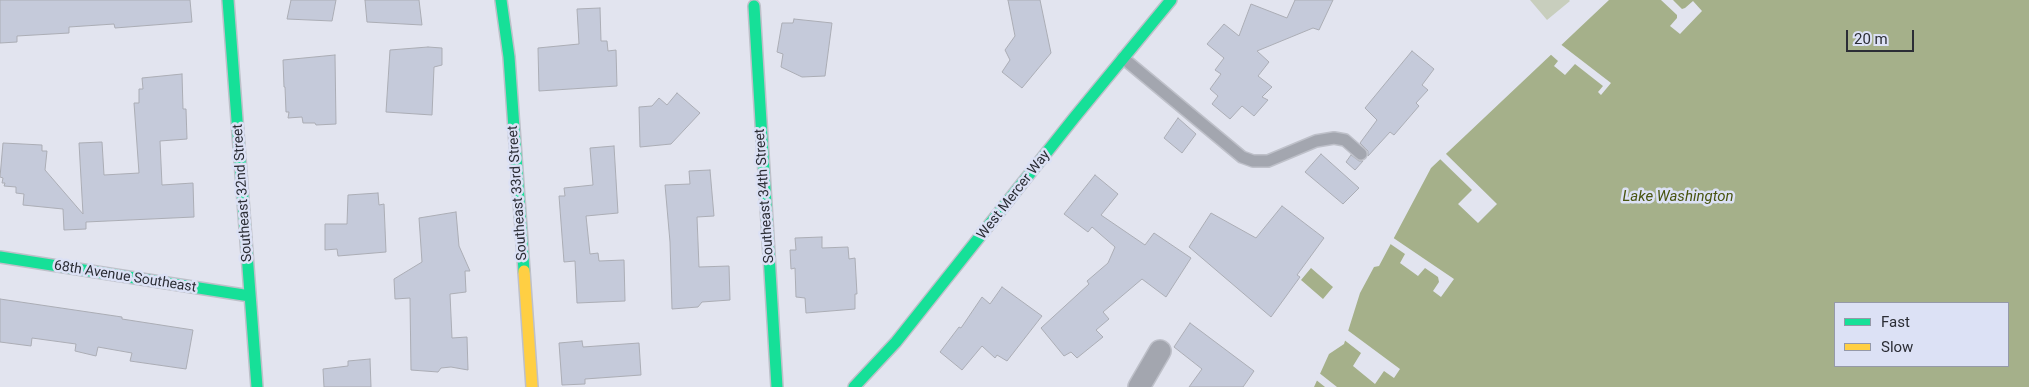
<!DOCTYPE html>
<style>
body{margin:0}
#map{position:relative;width:2029px;height:387px;overflow:hidden;background:#e2e4ef;font-family:Roboto,sans-serif}
canvas{display:block}
.legend{position:absolute;left:1834px;top:302px;width:175px;height:65px;box-sizing:border-box;background:#dce1f5;border:1px solid #9599a8;margin:0;padding:6px 9px;list-style:none;font-size:15px;color:#2b2d35}
.legend li{display:flex;align-items:center;gap:10px;height:25px}
.legend b{width:25px;border:1px solid #9599a8}
.scale{position:absolute;left:1846px;top:30px;width:68px;height:22px;box-sizing:border-box;border:2px solid #2b2d35;border-top:0;padding-left:6px;font-size:15px;line-height:18px;white-space:nowrap;color:#2b2d35;-webkit-text-stroke:4px #dce1f5;paint-order:stroke}
</style>
<div id="map">
<canvas width="2029" height="387"></canvas>
<ul class="legend">
<li><b style="height:6px;background:#16e098"></b>Fast</li>
<li><b style="height:6px;background:#ffcf43"></b>Slow</li>
</ul>
<div class="scale">20 m</div>
</div>
<script>
const c = document.querySelector('canvas').getContext('2d');
c.lineJoin = 'round';
function paint(path, color) {
  c.fillStyle = color;
  c.fill(path, 'evenodd');
}
function shape(rows) {
  const path = new Path2D();
  for (const r of rows) {
    path.moveTo(r[0], r[1]);
    for (let i = 2; i < r.length; i += 2) path.lineTo(r[i], r[i + 1]);
  }
  return path;
}
function stroke(path, color, width, dash) {
  c.strokeStyle = color;
  c.lineWidth = width;
  c.lineCap = dash ? 'butt' : 'round';
  c.setLineDash(dash || []);
  c.stroke(path);
}
function label(font, color, halo, rows, align = 'center') {
  c.font = font + ' Roboto,sans-serif';
  c.lineWidth = 5;
  c.setLineDash([]);
  c.textBaseline = 'middle';
  c.strokeStyle = halo;
  c.fillStyle = color;
  for (const [text, x, y, turn = 0] of rows) {
    c.save();
    c.translate(x, y);
    c.rotate((+turn || 0) * Math.PI / 180);
    c.textAlign = isNaN(turn) ? turn : align;
    if (halo) c.strokeText(text, 0, 0);
    c.fillText(text, 0, 0);
    c.restore();
  }
}
paint(shape([
 [1530,0,1569,0,1570,1,1547,20]
]), '#c8cebd');
paint(shape([
 [1609,0,2029,0,2029,387,1314,387,1329,354,1344,344,1360,293,1374,267,1379,266,1431,168],
 [1835,303,2008,303,2008,366,1835,366],
 [1311,268,1333,287,1323,299,1301,280]
]), '#a5b08a');
paint(shape([
 [1661,0,1673,0,1682,9,1685,8,1693,1,1702,11,1680,34,1670,26,1677,18,1677,15],
 [1559,43,1611,83,1601,95,1598,92,1603,86,1575,64,1565,75,1554,66,1558,61,1549,53],
 [1444,152,1497,204,1478,223,1458,204,1472,190,1439,158],
 [1392,237,1454,279,1441,297,1433,291,1439,282,1438,277,1425,268,1418,276,1400,263,1405,254,1389,243],
 [1346,329,1400,369,1394,378,1384,371,1375,384,1353,366,1361,353,1343,339],
 [1318,372,1337,387,1325,387,1315,379]
]), '#e2e4ef');
const building = shape([
 [0,0,190,0,192,22,115,28,114,24,69,27,69,33,17,36,17,42,0,43,0,0],
 [291,0,336,0,332,21,287,19,291,0],
 [365,0,419,0,422,25,367,22,365,0],
 [1008,0,1040,0,1051,53,1022,88,1002,72,1010,60,1005,50,1015,36,1008,0],
 [1295,0,1333,0,1319,30,1313,28,1257,51,1269,62,1258,76,1272,87,1262,97,1268,100,1254,116,1242,106,1230,119,1212,104,1218,96,1210,89,1221,74,1215,70,1224,58,1207,44,1224,24,1239,36,1251,4,1287,18,1295,0],
 [600,8,601,41,607,41,608,51,616,50,617,86,539,91,538,48,579,44,577,9,600,8],
 [794,19,832,23,825,76,802,77,781,67,783,54,777,52,782,23,793,23,794,19],
 [428,47,442,48,442,65,434,67,432,115,386,112,390,50,428,47],
 [1412,51,1434,69,1422,85,1428,90,1416,103,1419,106,1394,135,1390,132,1368,156,1368,151,1360,143,1377,120,1365,108,1412,51],
 [335,55,336,124,316,125,315,123,303,123,302,117,288,118,289,112,286,112,285,87,284,87,283,60,335,55],
 [182,74,183,109,186,109,187,139,160,141,162,185,193,183,194,217,86,222,86,229,64,230,63,209,23,205,24,194,16,193,16,187,4,186,5,183,2,183,3,178,0,177,3,143,42,145,42,151,47,151,45,170,83,214,79,143,102,142,104,175,139,173,134,103,139,103,139,89,143,89,142,78,182,74],
 [677,93,700,113,671,144,640,147,639,107,652,106,659,98,667,105,677,93],
 [1178,118,1196,134,1182,153,1164,138,1178,118],
 [614,146,618,213,586,216,590,254,598,253,599,261,624,260,625,301,577,303,575,261,564,262,559,196,565,196,564,188,593,185,590,148,614,146],
 [1321,154,1359,188,1343,204,1305,172,1321,154],
 [1351,155,1359,161,1363,161,1355,170,1346,162,1351,155],
 [710,170,714,216,697,217,699,267,729,266,730,300,702,302,698,307,672,309,670,242,665,185,690,184,689,171,710,170],
 [1095,175,1118,194,1101,215,1145,245,1154,233,1191,258,1166,297,1142,279,1103,312,1109,319,1096,330,1103,337,1077,358,1071,352,1064,356,1041,328,1089,284,1087,281,1108,263,1115,247,1092,227,1088,232,1064,214,1095,175],
 [378,193,379,205,384,204,386,252,338,256,337,249,325,250,325,224,347,224,348,195,378,193],
 [1282,206,1324,238,1297,275,1300,277,1271,317,1189,247,1211,213,1256,238,1282,206],
 [456,212,459,246,470,271,465,271,466,292,450,294,452,338,467,337,468,370,451,367,441,368,438,372,411,370,410,298,395,299,394,279,422,262,419,218,456,212],
 [822,237,822,248,848,247,849,259,855,258,857,294,855,294,855,309,806,313,805,298,796,297,795,268,791,269,790,250,796,250,795,238,822,237],
 [1002,287,1042,316,1007,361,997,355,995,358,982,346,962,370,940,352,959,327,961,328,982,297,990,304,1002,287],
 [0,299,122,317,122,319,193,330,186,369,130,361,132,353,98,347,96,356,75,351,76,344,32,338,31,346,0,342,0,299],
 [1190,323,1254,371,1243,387,1189,387,1202,369,1174,347,1190,323],
 [582,341,583,347,639,343,641,375,585,379,585,384,562,385,559,343,582,341],
 [370,359,371,387,324,387,323,369,348,366,348,361,370,359]
]);
paint(building, '#c5cada');
stroke(building, '#abadb5', 1);
const lane = shape([
 [1123,58,1242,157,1253,161,1268,161,1316,141,1334,138,1345,140,1361,154]
]);
const street = shape([
 [1139,387,1160,351]
]);
const fast = shape([
 [228,0,257,387],
 [501,0,509,57,524,271],
 [754,6,777,387],
 [0,257,250,296],
 [854,387,896,342,1074,118,1171,0]
]);
const slow = shape([
 [524,271,532,387]
]);
stroke(lane, '#bec0c9', 14);
stroke(street, '#bec0c9', 24);
stroke(fast, '#bec0c9', 14);
stroke(slow, '#bec0c9', 14);
stroke(lane, '#a3a6af', 11);
stroke(street, '#a3a6af', 21);
stroke(fast, '#16e098', 11);
stroke(slow, '#ffcf43', 11);
label('14px', '#2b2d35', '#dce1f5', [
 ["Southeast 32nd Street",243,193,-94],
 ["Southeast 33rd Street",518,193,-94],
 ["West Mercer Way",1014,195,-52],
 ["Southeast 34th Street",765,196,-94],
 ["68th Avenue Southeast",125,277,9]
]);
label('italic 15px', '#48540f', '#dce1f5', [
 ["Lake Washington",1678,197]
]);
</script>
